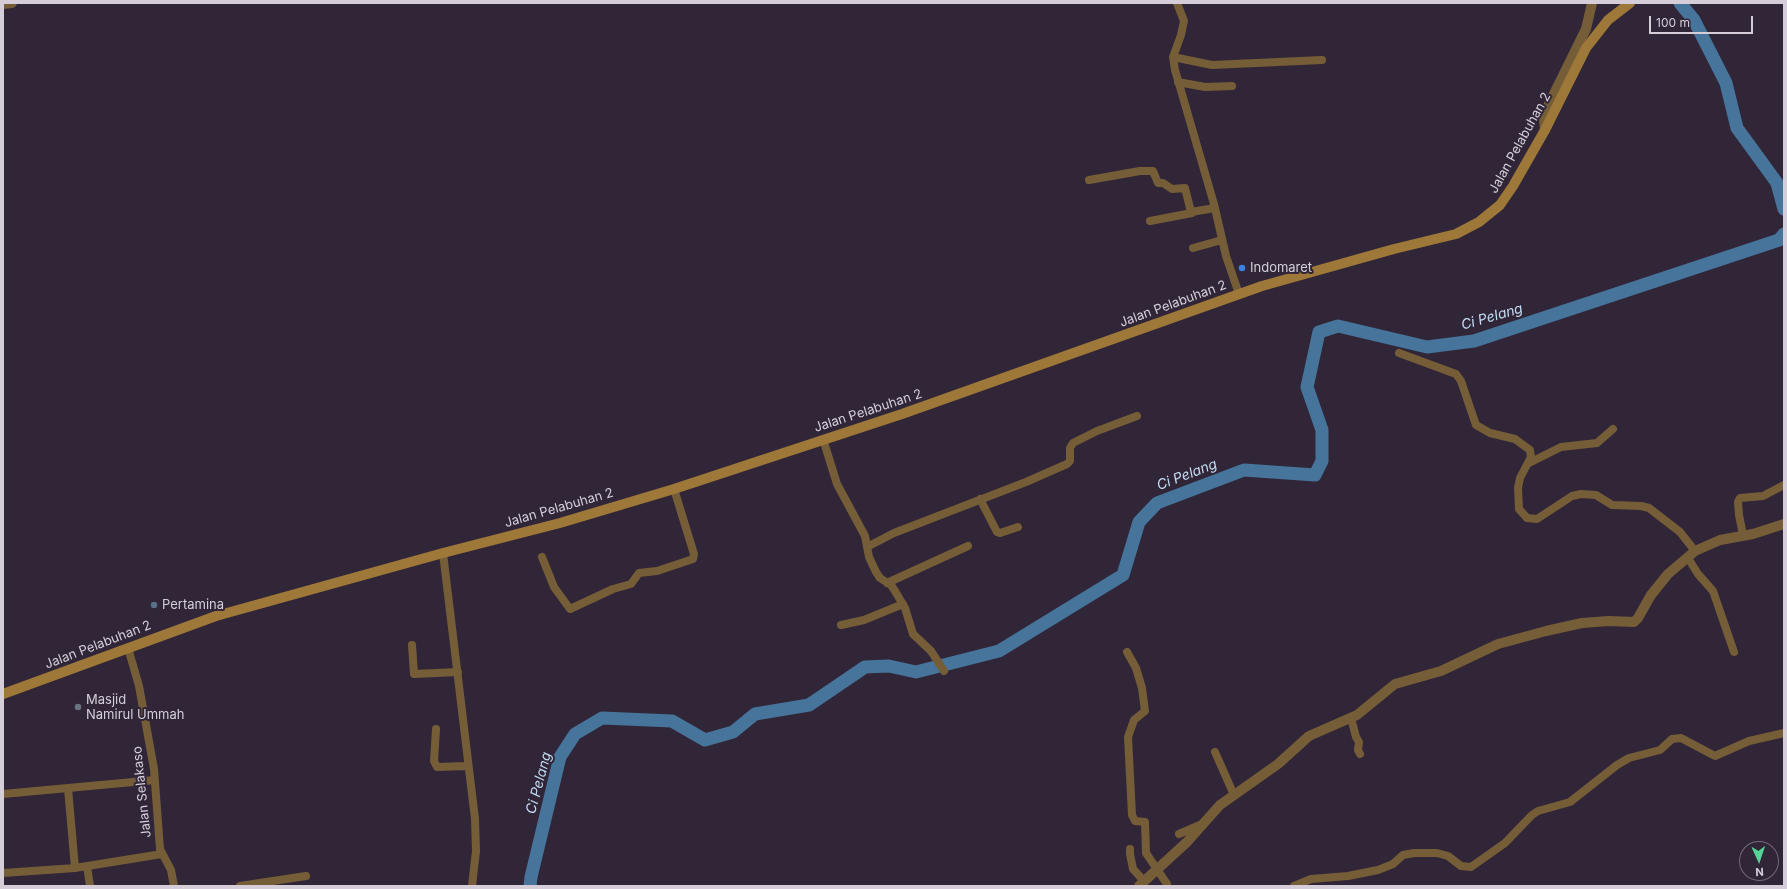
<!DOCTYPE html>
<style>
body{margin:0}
#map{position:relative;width:1787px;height:889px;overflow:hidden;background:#312638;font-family:Inter,sans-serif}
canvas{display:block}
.frame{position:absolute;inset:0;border:4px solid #d5ced9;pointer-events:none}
.north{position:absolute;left:1739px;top:841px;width:40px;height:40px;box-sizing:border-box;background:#312638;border:1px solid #736978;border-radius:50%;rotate:177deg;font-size:11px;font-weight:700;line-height:16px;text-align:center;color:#d5ced9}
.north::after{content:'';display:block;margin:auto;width:14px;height:18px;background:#54d396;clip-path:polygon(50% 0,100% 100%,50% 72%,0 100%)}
.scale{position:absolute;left:1649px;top:16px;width:104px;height:18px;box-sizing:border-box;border:2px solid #d5ced9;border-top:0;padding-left:5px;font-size:12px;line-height:14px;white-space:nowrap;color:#d5ced9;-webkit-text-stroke:3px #312638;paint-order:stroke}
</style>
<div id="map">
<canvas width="1787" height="889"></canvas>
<div class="frame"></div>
<div class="north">N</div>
<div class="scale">100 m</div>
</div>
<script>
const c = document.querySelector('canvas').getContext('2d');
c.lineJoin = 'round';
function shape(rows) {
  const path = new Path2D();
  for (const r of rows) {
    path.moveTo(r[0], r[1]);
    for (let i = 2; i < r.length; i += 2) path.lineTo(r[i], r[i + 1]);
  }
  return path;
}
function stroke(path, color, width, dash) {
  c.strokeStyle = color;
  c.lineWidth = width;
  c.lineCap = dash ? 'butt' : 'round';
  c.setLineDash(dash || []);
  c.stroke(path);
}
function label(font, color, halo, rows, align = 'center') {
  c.font = font + ' Inter,sans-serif';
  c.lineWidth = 4;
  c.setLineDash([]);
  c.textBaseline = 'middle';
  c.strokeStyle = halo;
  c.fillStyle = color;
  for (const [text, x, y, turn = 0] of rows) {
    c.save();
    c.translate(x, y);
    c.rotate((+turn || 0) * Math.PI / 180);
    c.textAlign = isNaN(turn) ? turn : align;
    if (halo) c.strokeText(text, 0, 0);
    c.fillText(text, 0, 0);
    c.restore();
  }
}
stroke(shape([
 [1680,3,1694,20,1726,83,1737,128,1777,183,1784,209],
 [530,886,531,877,560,757,575,734,602,718,672,721,705,740,733,732,755,714,809,705,865,667,889,666,916,672,999,651,1123,575,1139,522,1157,503,1244,470,1315,475,1322,461,1322,430,1307,387,1319,332,1338,326,1427,347,1474,341,1779,240,1784,234]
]), '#46749b', 13);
stroke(shape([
 [1177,3,1184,21,1181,35,1173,57,1175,70,1214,204,1226,256,1239,294],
 [1173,57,1212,65,1322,60],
 [1178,82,1205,87,1232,86],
 [1089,180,1140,171,1153,171,1158,183,1163,183,1172,189,1185,188,1191,212,1215,208],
 [1150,221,1192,213],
 [1193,248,1222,240],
 [1399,353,1456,374,1461,381,1476,425,1490,433,1515,439,1530,450,1531,457,1520,478,1518,488,1519,509,1527,518,1537,519,1572,496,1581,494,1596,495,1612,505,1641,506,1649,508,1680,532,1695,551],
 [823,439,837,484,865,536,869,557,876,572,880,578,891,585,895,591,905,608,913,634,931,651,944,671],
 [1529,463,1561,447,1597,443,1613,429],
 [980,499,997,532,1000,533,1018,527],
 [1743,535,1739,515,1738,502,1740,498,1763,496,1784,485],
 [867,547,894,533,1026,482,1067,464,1070,461,1070,448,1073,443,1097,431,1137,416],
 [443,553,475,819,476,851,472,886],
 [542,557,554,587,570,609,613,589,631,584,639,573,657,571,693,559,694,554,674,489],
 [1688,558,1698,574,1713,591,1734,652],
 [887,583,968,546],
 [841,625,864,620,903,604],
 [412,645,414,674,458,672],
 [128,648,139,686,154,769,160,849,171,870,174,886],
 [1127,652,1136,668,1142,688,1145,711,1134,720,1128,737,1132,815,1135,821,1145,822,1146,853,1167,884],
 [1351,718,1356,737,1359,742,1358,750,1360,754],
 [436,729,434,761,437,767,467,766],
 [1215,752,1234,795],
 [68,788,75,868],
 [3,794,155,780],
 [1179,834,1202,824],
 [1130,849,1130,854,1133,869,1144,881],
 [87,866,90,886],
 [3,873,75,868,162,854],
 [240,886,306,876],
 [1294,886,1311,879,1348,876,1378,870,1393,864,1403,855,1414,853,1437,853,1448,856,1461,866,1471,867,1505,843,1532,815,1538,811,1570,802,1617,765,1629,758,1660,750,1672,739,1681,738,1715,756,1749,741,1784,733]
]), '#755d37', 8);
stroke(shape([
 [3,4,12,3],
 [1545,130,1544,119,1545,112,1586,29,1592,3],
 [1139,886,1187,842,1220,805,1278,764,1309,736,1357,715,1395,684,1441,671,1498,644,1546,631,1582,623,1609,621,1634,622,1638,618,1651,595,1668,574,1695,551,1720,540,1753,534,1784,524]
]), '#755d37', 10);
stroke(shape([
 [3,694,216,616,443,553,560,523,674,489,902,414,1262,286,1394,249,1456,234,1479,222,1500,205,1513,186,1545,130,1586,48,1608,20,1630,3]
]), '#9e7838', 10);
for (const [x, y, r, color] of [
 [1242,268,4,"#3f7fe0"],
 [154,605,4,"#5c6f8a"],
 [78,707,4,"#6b7280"]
]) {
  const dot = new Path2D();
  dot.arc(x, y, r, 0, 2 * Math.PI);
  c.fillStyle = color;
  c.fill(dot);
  stroke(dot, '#312638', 1.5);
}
label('13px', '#d5ced9', '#312638', [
 ["Jalan Pelabuhan 2",1520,143,-61],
 ["Jalan Pelabuhan 2",1173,304,-20],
 ["Jalan Pelabuhan 2",868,411,-18],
 ["Jalan Pelabuhan 2",559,508,-16],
 ["Jalan Pelabuhan 2",98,645,-21],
 ["Jalan Selakaso",142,792,-96]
]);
label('13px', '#d5ced9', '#312638', [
 ["Indomaret",1250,268],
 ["Pertamina",162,605],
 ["Masjid",86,700],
 ["Namirul Ummah",86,715]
], 'left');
label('italic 14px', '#c3ddf5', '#312638', [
 ["Ci Pelang",1492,317,-16],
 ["Ci Pelang",1187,475,-21],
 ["Ci Pelang",539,783,-75]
]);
</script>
